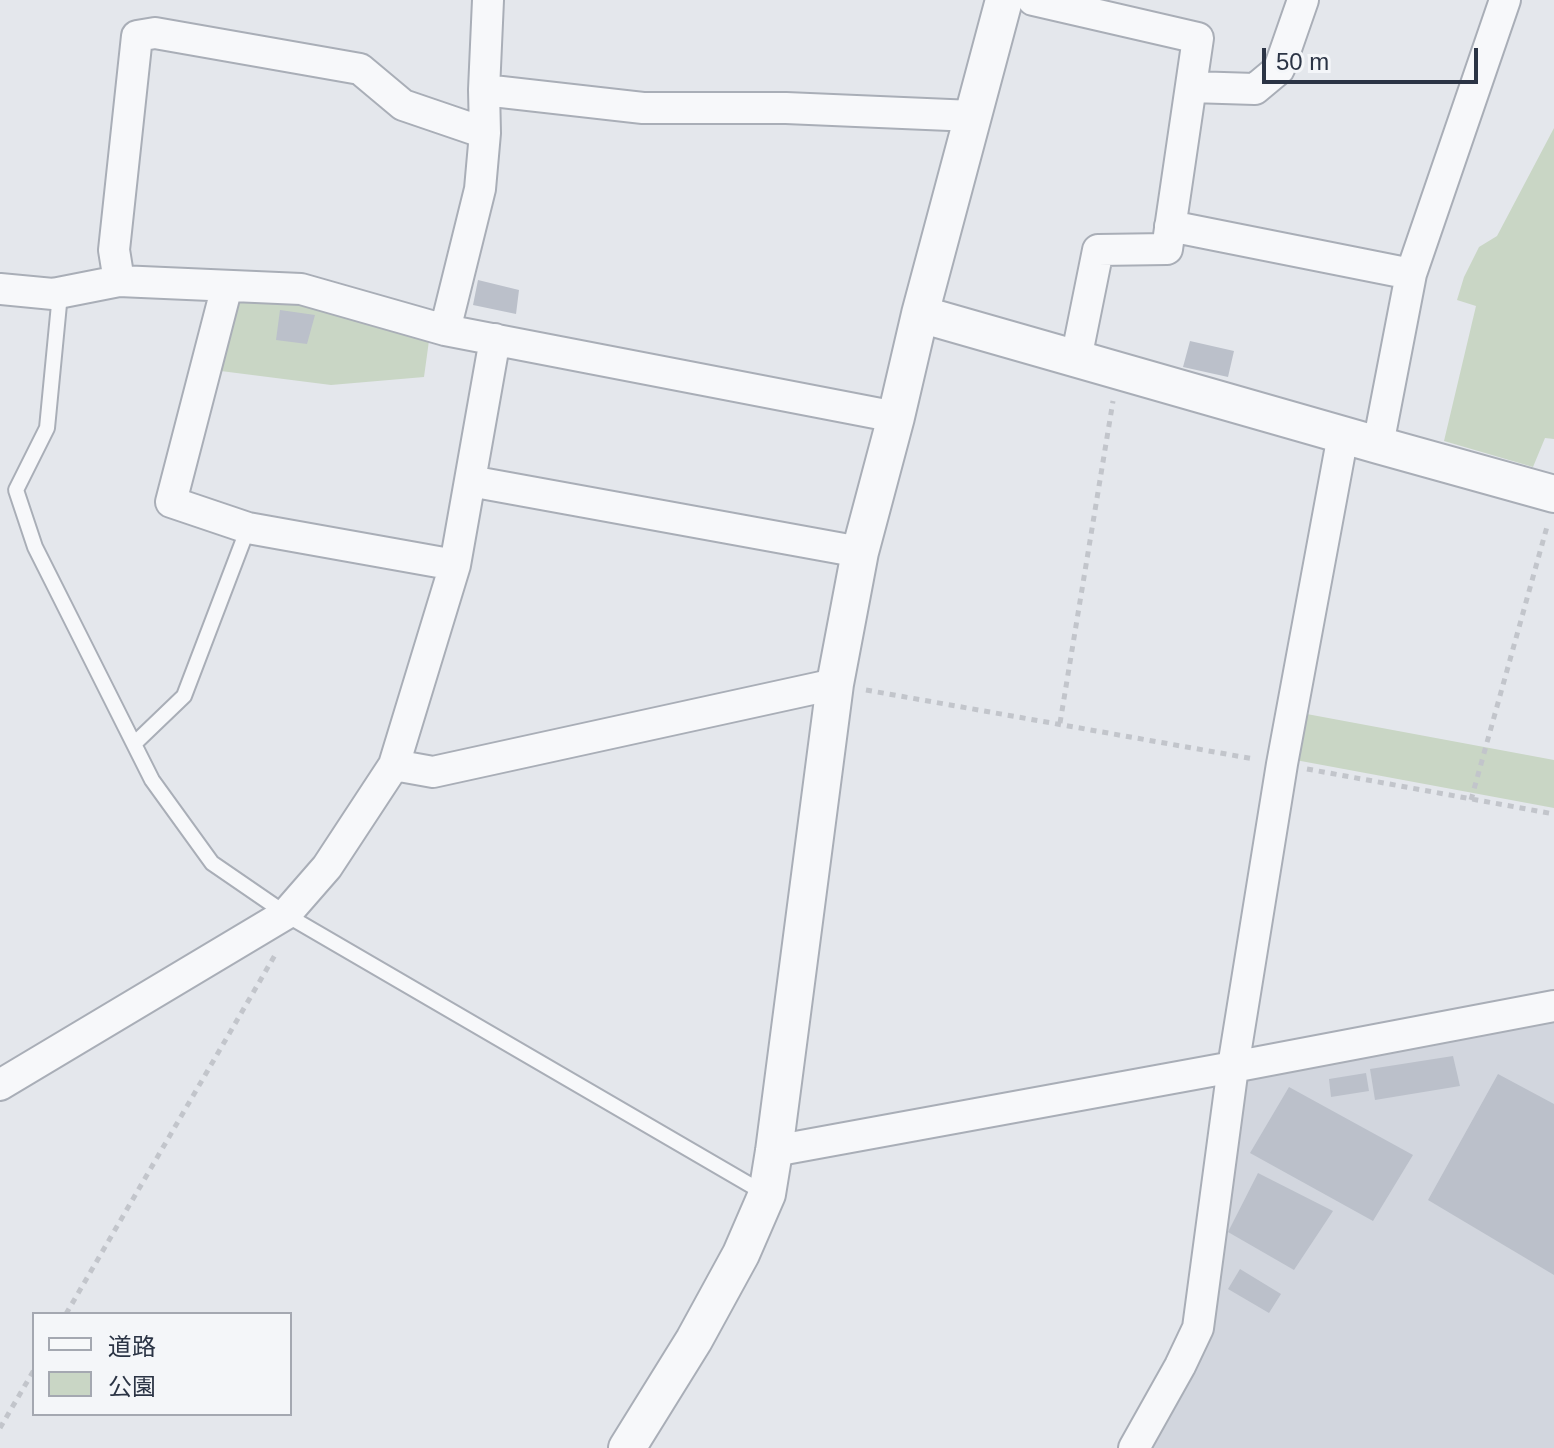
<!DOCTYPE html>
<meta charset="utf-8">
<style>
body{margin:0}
#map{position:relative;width:1554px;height:1448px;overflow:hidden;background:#e4e7ec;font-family:Helvetica,"Noto Sans JP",sans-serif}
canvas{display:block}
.legend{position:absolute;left:32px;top:1312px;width:260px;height:104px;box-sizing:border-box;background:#f4f6f9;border:2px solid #a4a8b1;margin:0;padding:10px 14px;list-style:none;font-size:24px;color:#2b3445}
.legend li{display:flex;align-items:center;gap:16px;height:40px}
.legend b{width:40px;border:2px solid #a4a8b1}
.scale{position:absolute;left:1262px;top:48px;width:216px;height:36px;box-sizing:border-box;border:4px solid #2b3445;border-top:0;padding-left:10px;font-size:24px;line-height:28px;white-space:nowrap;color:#2b3445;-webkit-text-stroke:6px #f4f6f9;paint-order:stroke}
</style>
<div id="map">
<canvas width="1554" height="1448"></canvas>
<ul class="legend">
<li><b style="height:10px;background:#f7f8fa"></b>道路</li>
<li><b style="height:22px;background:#c9d6c5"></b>公園</li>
</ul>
<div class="scale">50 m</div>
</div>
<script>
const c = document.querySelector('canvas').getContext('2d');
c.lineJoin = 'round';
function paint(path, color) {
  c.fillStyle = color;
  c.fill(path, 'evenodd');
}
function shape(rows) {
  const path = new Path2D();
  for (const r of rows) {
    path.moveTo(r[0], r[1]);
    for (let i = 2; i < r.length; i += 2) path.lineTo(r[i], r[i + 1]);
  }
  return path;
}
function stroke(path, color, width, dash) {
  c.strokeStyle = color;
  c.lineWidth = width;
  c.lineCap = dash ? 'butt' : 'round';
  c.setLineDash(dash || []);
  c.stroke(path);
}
paint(shape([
 [1554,1006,1554,1448,1132,1448,1198,1328,1233,1067]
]), '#d2d6de');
paint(shape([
 [1554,128,1554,439,1545,438,1533,467,1444,441,1476,306,1457,300,1464,277,1479,247,1497,236],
 [227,286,431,326,424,377,331,385,205,369],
 [1296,712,1554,760,1554,808,1290,759]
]), '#c9d6c5');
paint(shape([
 [478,280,519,290,516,314,473,305],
 [280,310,315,315,307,344,276,340],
 [1190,341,1234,351,1228,377,1183,367],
 [1453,1056,1460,1086,1375,1100,1370,1069],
 [1366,1073,1369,1091,1331,1097,1329,1079],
 [1498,1074,1554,1104,1554,1275,1428,1200],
 [1289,1087,1413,1155,1373,1221,1250,1153],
 [1258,1173,1333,1211,1294,1270,1228,1232],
 [1240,1269,1281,1294,1269,1313,1228,1289]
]), '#bbc0ca');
const service = shape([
 [60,294,47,428,16,490,35,547,152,780,212,863,295,920,764,1193],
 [134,744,184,696,248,528]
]);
const minor = shape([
 [1033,0,1198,38,1167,249,1098,250,1076,359],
 [1191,87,1255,89,1279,69,1303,0],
 [484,90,643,108,786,108,973,116],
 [1170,226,1411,274],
 [119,281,114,250,137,36,155,33,360,69,403,105,485,133],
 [227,286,171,502,248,528,455,565],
 [0,289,53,294,119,281,301,289,445,330,896,417],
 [445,330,480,189,485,133,484,90,488,0],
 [1378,445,1411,274,1505,0],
 [470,481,860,552],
 [394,765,433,772,835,684],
 [0,1085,286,914,327,867,394,765,455,565,495,339],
 [774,1151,1233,1067,1554,1006],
 [1134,1448,1180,1366,1198,1328,1233,1067,1282,764,1343,435]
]);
const tertiary = shape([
 [920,314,1378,445,1554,494],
 [627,1448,694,1340,741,1254,767,1194,774,1151,835,684,860,552,896,417,920,314,1004,0]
]);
stroke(service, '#a9aeb7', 18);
stroke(minor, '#a9aeb7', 34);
stroke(tertiary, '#a9aeb7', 40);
stroke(shape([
 [866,690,1254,759],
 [1060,723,1113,401],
 [1307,769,1554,814],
 [1471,800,1548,523],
 [66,1314,275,955],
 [0,1428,34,1370]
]), '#c2c5cb', 5, [6, 6]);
stroke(service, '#f7f8fa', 14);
stroke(minor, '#f7f8fa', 30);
stroke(tertiary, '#f7f8fa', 36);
</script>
